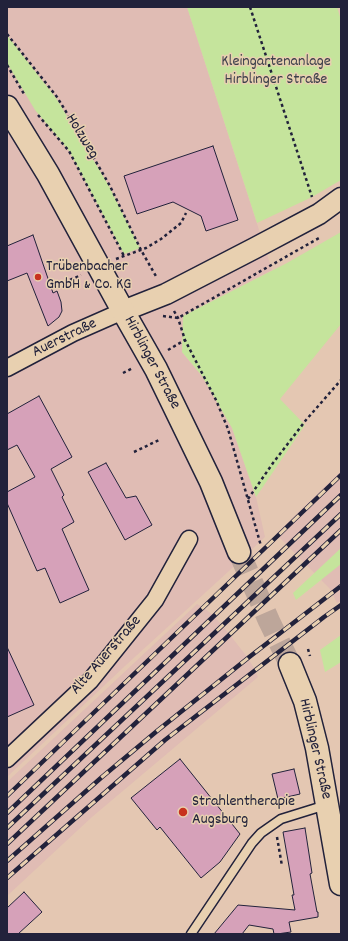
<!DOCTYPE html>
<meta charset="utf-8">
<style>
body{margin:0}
#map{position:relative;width:348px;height:941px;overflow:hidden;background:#e4c7b2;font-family:Dekko,sans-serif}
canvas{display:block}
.frame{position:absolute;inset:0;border:8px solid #22223b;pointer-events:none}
</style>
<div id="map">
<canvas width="348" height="941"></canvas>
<div class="frame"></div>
</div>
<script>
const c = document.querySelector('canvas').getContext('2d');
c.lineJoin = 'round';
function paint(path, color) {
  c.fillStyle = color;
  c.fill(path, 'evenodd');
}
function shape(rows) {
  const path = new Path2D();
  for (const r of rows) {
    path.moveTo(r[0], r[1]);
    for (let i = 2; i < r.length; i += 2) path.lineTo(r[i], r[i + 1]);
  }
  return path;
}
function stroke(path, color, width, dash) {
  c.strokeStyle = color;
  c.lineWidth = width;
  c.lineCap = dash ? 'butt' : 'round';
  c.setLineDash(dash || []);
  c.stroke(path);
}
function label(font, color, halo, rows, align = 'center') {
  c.font = font + ' Dekko,sans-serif';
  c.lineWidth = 3;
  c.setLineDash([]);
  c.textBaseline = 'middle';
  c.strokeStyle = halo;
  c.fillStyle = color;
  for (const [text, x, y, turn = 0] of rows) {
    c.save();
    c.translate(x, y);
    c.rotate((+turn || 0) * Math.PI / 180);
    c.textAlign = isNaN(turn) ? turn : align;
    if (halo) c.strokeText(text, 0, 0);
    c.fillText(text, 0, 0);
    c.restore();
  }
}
paint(shape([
 [7,7,187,7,272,270,183,316,182,352,202,376,232,428,256,497,265,537,229,571,125,666,7,777],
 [341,471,341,601,337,603,330,589,276,534],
 [197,604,203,607,214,616,230,635,248,658,255,670,258,677,92,817,7,896,7,782]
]), '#e0bcb4');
paint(shape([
 [187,7,337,7,341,20,341,180,312,197,257,223],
 [7,35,56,98,109,186,140,248,124,254,69,151,35,110,7,63],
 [341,232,341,324,280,399,305,425,256,497,232,428,202,376,182,352,183,316,287,263],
 [341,548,341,564,296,600,293,593],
 [341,635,341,662,325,672,320,650]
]), '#c5e49c');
const building = shape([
 [213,146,238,220,206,231,201,216,173,202,137,214,124,176,213,146],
 [33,235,53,293,57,291,61,302,62,311,59,317,48,326,27,273,7,281,7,246,33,235],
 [39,396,72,457,51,469,64,495,62,497,74,522,62,529,89,590,60,603,45,568,37,571,7,503,7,492,35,477,17,445,7,450,7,414,39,396],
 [106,463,126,498,136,496,152,525,125,540,88,472,106,463],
 [7,647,34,705,7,717,7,647],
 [180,759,240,834,220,862,201,878,160,827,157,830,131,798,180,759],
 [294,769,300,794,278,799,272,774,294,769],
 [305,828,312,873,310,874,317,912,318,912,318,917,289,922,291,932,277,934,274,934,273,929,249,925,242,934,214,934,238,905,295,910,292,895,294,895,283,832,305,828],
 [24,892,42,912,18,934,7,934,7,908,24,892]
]);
paint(building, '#d6a1b9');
stroke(building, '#22223b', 1);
stroke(shape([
 [239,552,269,621,290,664]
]), '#bda69a', 22, [22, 11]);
const service = shape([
 [191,934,252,843,261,833,281,819,326,805]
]);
const minor = shape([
 [7,368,73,333,123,311],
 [7,759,90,681,155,600,189,539]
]);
const tertiary = shape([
 [123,311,166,294,255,248,319,214,341,198]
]);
const secondary = shape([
 [7,107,48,174,123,311,156,369,211,482,239,552],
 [290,664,305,701,317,748,341,884]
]);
stroke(service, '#22223b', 11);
stroke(minor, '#22223b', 19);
stroke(tertiary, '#22223b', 23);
stroke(secondary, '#22223b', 25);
stroke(shape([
 [250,7,312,197],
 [7,34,57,97,84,141,110,186,141,250,157,278],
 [7,65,24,94],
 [38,115,69,151,124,256],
 [116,259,146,248,161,239,181,223,186,213],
 [70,280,81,275],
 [174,311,178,318,185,340,216,400,228,429,261,546],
 [163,316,178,318,319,238],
 [168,350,185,340],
 [123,373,133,368],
 [134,452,159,440],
 [248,499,273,463,306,420,341,380],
 [308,649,310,656],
 [277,837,282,866]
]), '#22223b', 2.5, [3, 3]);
stroke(service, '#e8d0b0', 8);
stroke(minor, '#e8d0b0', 16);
stroke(tertiary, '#e8d0b0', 20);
stroke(secondary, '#e8d0b0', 22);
const rail = shape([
 [7,796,341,475],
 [7,813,341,495],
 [7,828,341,514],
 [7,844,341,530],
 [7,861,102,777,157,731,248,658,341,586],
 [7,878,165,740,324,617,341,605]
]);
stroke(rail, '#22223b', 4.5);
stroke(rail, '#e8d0b0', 3, [9]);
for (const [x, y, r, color] of [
 [38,277,4,"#c8321e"],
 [183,812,5,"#c8321e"]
]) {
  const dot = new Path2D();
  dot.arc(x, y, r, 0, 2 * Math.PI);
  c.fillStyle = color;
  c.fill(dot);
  stroke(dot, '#e8d0b0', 1.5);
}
label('16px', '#3a3f4a', '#e8d0b0', [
 ["Kleingartenanlage",276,63],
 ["Hirblinger Straße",276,81]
]);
label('16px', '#22223b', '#e8d0b0', [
 ["Holzweg",81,137,59],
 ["Auerstraße",65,339,-26],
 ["Hirblinger Straße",151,363,62],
 ["Alte Auerstraße",107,656,-49],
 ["Hirblinger Straße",314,749,77]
]);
label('16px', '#22223b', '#e8d0b0', [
 ["Trübenbacher",46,268],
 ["GmbH & Co. KG",46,286],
 ["Strahlentherapie",192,803],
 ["Augsburg",192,821]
], 'left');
</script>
